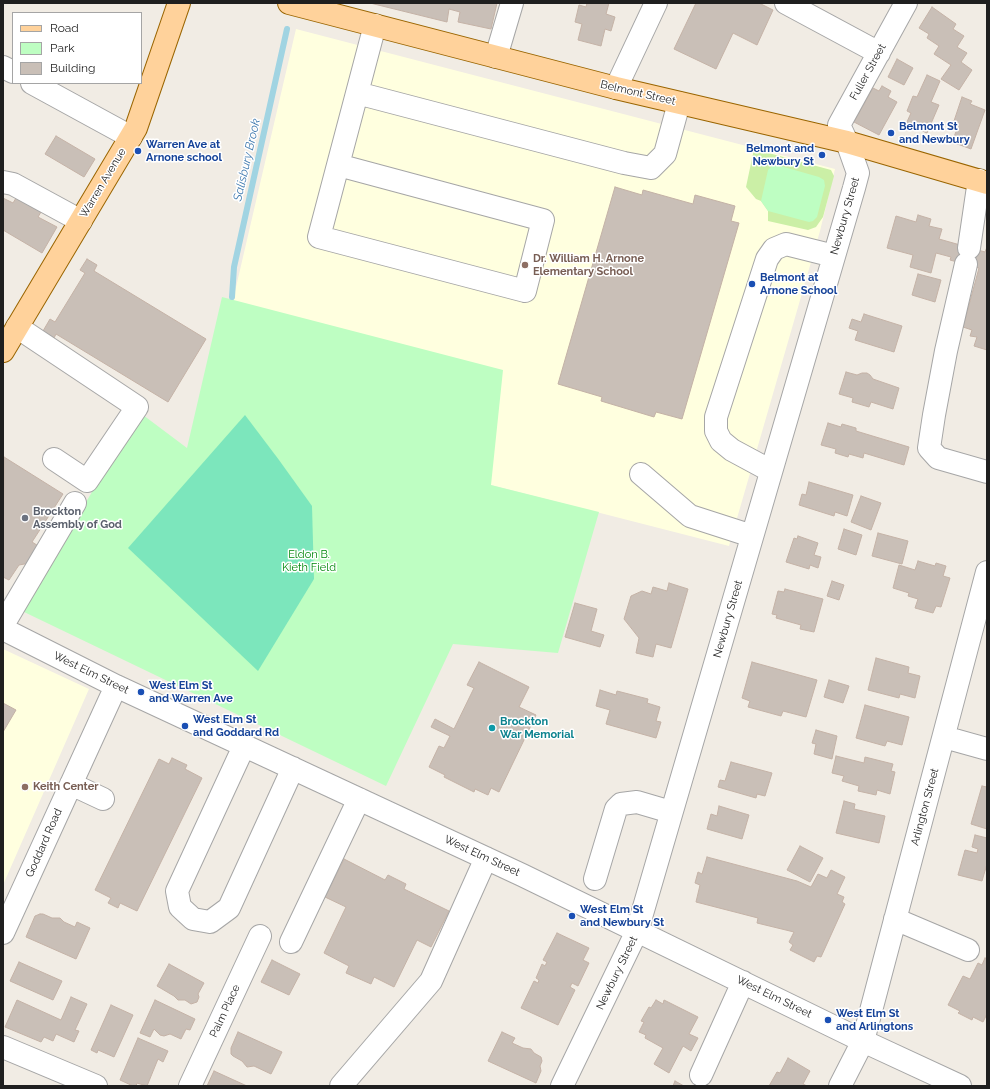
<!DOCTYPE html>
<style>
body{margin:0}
#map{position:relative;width:990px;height:1089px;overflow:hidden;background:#f1ece4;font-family:Raleway,sans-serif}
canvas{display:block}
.frame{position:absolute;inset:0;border:4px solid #1f1f1f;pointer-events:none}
.legend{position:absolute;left:12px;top:12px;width:130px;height:72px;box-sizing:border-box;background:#fff;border:1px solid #a5a5a5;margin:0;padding:5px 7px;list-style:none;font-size:12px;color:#1f1f1f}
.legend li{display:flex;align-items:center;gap:8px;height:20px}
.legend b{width:20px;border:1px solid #a5a5a5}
</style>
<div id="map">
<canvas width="990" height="1089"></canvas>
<div class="frame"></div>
<ul class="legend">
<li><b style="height:5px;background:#ffd29b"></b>Road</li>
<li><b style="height:11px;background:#befec2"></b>Park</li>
<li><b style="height:11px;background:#c9bfb7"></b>Building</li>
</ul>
</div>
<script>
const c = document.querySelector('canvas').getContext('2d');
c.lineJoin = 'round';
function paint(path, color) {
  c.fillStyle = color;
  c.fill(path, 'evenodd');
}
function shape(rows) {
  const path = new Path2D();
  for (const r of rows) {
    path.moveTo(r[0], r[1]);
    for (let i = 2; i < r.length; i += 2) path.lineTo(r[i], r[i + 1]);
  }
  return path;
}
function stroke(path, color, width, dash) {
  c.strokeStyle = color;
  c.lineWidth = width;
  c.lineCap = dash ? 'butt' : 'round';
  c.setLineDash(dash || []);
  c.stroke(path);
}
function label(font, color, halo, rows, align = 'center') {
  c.font = font + ' Raleway,sans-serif';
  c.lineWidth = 3;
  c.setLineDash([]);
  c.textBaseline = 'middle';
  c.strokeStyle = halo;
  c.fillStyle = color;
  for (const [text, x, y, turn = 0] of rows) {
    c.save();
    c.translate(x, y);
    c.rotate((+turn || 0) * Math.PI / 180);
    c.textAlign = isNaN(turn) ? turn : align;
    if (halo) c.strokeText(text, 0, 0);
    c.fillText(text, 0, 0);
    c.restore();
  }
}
paint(shape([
 [296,29,835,169,820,231,729,546,491,485,233,300],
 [3,649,89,689,3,885]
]), '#ffffdf');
paint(shape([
 [754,149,831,170,834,176,823,217,816,227,808,230,768,221,768,211,761,201,756,199,746,187]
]), '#cbefa6');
paint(shape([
 [777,165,819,177,824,180,825,186,817,217,813,221,809,222,768,211,761,201,768,170,772,166],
 [222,297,503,370,491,485,599,512,558,653,453,644,386,786,22,611,139,412,187,448]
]), '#befec2');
paint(shape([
 [245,415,279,460,312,506,314,579,258,671,128,548]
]), '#7ce6bc');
stroke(shape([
 [232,297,234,267,287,29]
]), '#a1d4e2', 6);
const building = shape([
 [370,3,497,3,491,29,458,22,460,12,449,9,447,22,370,3],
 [587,3,609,3,606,14,615,17,611,31,605,29,601,46,578,40,582,24,575,22,579,5,586,7,587,3],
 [696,3,759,3,773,10,757,45,733,33,716,69,674,49,696,3],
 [932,7,956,24,953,29,964,36,957,47,967,53,961,62,972,70,959,90,941,79,951,65,934,54,939,46,927,38,929,34,919,28,932,7],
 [897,59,913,68,904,85,888,77,897,59],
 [927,75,940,81,931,102,939,105,927,133,906,124,911,113,907,111,913,96,917,97,927,75],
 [882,86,891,91,888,97,897,102,879,135,854,122,873,88,879,91,882,86],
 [962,97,972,101,970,104,985,110,971,149,952,142,957,129,952,127,962,97],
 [56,136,95,159,84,177,45,154,56,136],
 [615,187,642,195,643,190,693,204,695,195,735,206,731,221,739,223,682,419,656,412,654,417,601,401,602,397,558,384,615,187],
 [3,198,13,203,16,198,41,212,38,217,57,227,42,253,3,230,3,198],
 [918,215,931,219,929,226,942,229,939,239,985,252,987,247,987,350,974,346,977,337,970,336,972,330,963,327,979,268,950,260,951,257,936,253,931,273,910,267,913,255,887,248,896,216,916,222,918,215],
 [87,259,97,265,94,271,206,339,168,402,56,334,54,338,43,331,50,319,55,322,85,273,80,270,87,259],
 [918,274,941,280,935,302,912,295,918,274],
 [864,314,902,326,894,352,855,340,858,331,849,328,852,319,861,322,864,314],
 [846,372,857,375,862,373,867,373,870,375,873,379,899,388,893,409,871,402,869,407,852,402,853,398,839,394,846,372],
 [828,423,841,427,842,424,856,428,856,431,909,447,904,465,864,453,863,458,849,454,848,457,835,453,836,449,821,445,828,423],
 [4,457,63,494,32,542,40,547,30,563,19,565,9,580,3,577,4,457],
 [809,482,853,495,847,516,835,512,834,516,799,505,802,494,806,495,809,482],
 [861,496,881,503,871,530,851,522,861,496],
 [844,529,862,535,856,555,838,549,844,529],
 [878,533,908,541,902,564,872,556,878,533],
 [798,536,818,543,814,555,821,557,818,568,810,565,809,569,786,562,794,538,797,539,798,536],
 [918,561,935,566,936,563,946,566,943,576,950,578,941,607,936,606,933,613,915,608,918,599,908,596,909,593,893,588,899,565,915,570,918,561],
 [832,581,844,585,839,600,827,596,832,581],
 [669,583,688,589,671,648,656,644,653,657,636,653,639,638,624,619,631,596,642,591,651,594,653,587,667,591,669,583],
 [785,589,823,599,814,632,800,629,801,625,776,618,777,615,772,614,778,591,784,592,785,589],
 [575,603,597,609,591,631,604,635,600,647,565,637,575,603],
 [876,658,909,667,908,673,920,676,915,698,900,694,899,698,868,690,876,658],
 [479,662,529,687,519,707,536,715,499,792,491,788,488,795,475,789,474,792,444,777,445,775,429,767,439,746,444,748,450,736,431,727,435,719,454,729,474,688,467,685,479,662],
 [752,662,817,680,806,717,783,711,781,716,748,707,750,701,742,698,752,662],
 [829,680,849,686,843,703,824,697,829,680],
 [600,690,616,695,617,691,648,699,647,703,660,707,656,721,661,722,656,738,606,724,610,710,596,706,600,690],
 [3,703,16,710,3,732,3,703],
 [865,705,909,717,902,745,887,741,885,746,856,738,865,705],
 [816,730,837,736,832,759,814,754,816,744,812,743,816,730],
 [836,756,864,763,865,757,893,764,891,771,895,772,890,794,877,790,876,795,858,791,859,786,842,781,844,776,832,773,836,756],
 [172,758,187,765,185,769,202,778,137,911,120,903,118,908,108,903,111,898,95,890,159,759,169,764,172,758],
 [731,762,772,773,765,796,757,794,756,798,718,787,720,780,725,781,731,762],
 [982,786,987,787,987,829,971,824,982,786],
 [844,801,855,804,854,809,885,816,879,843,836,833,844,801],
 [719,806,749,815,742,839,707,829,711,814,717,816,719,806],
 [975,835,987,838,987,864,982,881,958,875,965,850,977,853,978,849,972,847,975,835],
 [800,846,823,858,810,882,787,870,800,846],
 [707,857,797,881,811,887,818,874,827,878,831,870,845,877,837,894,844,897,842,902,845,904,821,957,817,956,814,962,790,950,793,945,789,942,794,932,757,923,758,918,696,902,700,885,695,883,698,872,702,874,707,857],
 [344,859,385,880,388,875,406,884,404,889,449,911,431,947,417,940,394,987,374,977,371,984,346,973,349,966,324,953,346,907,325,897,344,859],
 [40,914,43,914,52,918,60,918,64,922,75,927,77,922,90,928,76,959,26,937,35,916,40,914],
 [557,933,589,948,583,960,589,963,578,986,572,983,570,987,575,990,558,1025,521,1008,534,981,538,983,539,980,536,978,542,964,545,966,547,962,543,960,557,933],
 [985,958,987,959,987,1014,983,1022,973,1017,972,1020,958,1013,960,1011,948,1005,963,976,970,979,978,963,982,965,985,958],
 [272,960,300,974,289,995,261,982,272,960],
 [19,962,62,981,53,1000,10,981,19,962],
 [169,964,204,983,198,994,199,997,197,1002,191,1004,185,1000,178,1000,174,996,157,986,169,964],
 [71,997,87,1004,75,1030,79,1031,74,1042,56,1034,53,1041,44,1037,41,1042,5,1027,17,1000,61,1020,71,997],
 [155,1000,195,1019,190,1030,186,1029,181,1039,170,1034,164,1036,160,1035,154,1029,150,1037,140,1033,155,1000],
 [656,1000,663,1004,664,1000,698,1017,689,1034,698,1038,691,1051,683,1046,669,1073,654,1064,663,1048,645,1038,646,1035,639,1032,644,1022,641,1021,649,1007,651,1008,656,1000],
 [111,1005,133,1015,114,1057,98,1050,97,1053,91,1050,111,1005],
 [238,1032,282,1052,271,1074,254,1066,247,1067,242,1061,233,1056,231,1054,231,1048,238,1032],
 [502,1032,515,1038,512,1043,523,1048,531,1049,534,1053,541,1057,542,1061,540,1066,541,1071,536,1083,488,1061,502,1032],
 [138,1038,168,1051,163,1062,158,1059,147,1086,137,1083,136,1086,133,1086,120,1080,138,1038],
 [788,1058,810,1071,803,1084,807,1086,769,1086,777,1072,780,1073,788,1058],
 [214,1071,247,1086,207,1086,214,1071],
 [675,1081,684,1086,673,1086,675,1081]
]);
paint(building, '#c9bfb7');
stroke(building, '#c4b2a6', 1);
const minor = shape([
 [786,3,879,53],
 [496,57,512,3],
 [3,67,13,72],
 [32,83,131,137],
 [616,88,656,3],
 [357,93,624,163,651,168,665,154,679,103],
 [338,165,543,220,525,291,319,237,338,165,375,25],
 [3,182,13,184,81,221],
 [969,248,979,180],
 [966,264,946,351,934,415,929,448,938,458,987,472],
 [17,327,137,407,87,481,54,459],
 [771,471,732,450,721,441,716,431,716,417,767,259,774,249,786,244,834,256],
 [641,474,690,516,752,536],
 [3,625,75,503],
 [3,629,116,686,522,875,863,1041,960,1086],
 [944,737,987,749],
 [244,746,177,891,180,907,193,919,210,922,229,908,293,768],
 [71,784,103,799],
 [595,879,616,809,621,804,637,802,671,812],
 [895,919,968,950],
 [3,933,116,686],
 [291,942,359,799],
 [3,1047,96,1086],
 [701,1075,743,982],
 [190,1086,260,936],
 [341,1086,431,981,486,858],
 [562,1086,637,931,854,188,858,173,847,142,839,125,906,3],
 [840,1086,863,1041,987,572]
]);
const major = shape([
 [289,3,616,88,847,142,987,183],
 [3,351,136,128,179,3]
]);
stroke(minor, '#a6a6a6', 24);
stroke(major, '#9a6500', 24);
stroke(minor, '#fff', 22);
stroke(major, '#ffd29b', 22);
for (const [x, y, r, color] of [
 [891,133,4,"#1a4fb4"],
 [138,151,4,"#1a4fb4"],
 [822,155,4,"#1a4fb4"],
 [525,265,4,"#8d6e63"],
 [752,284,4,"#1a4fb4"],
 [25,518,4,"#6b7280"],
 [141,692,4,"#1a4fb4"],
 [185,726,4,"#1a4fb4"],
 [492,728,4,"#0f9aa8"],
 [25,787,4,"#8d6e63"],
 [572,916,4,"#1a4fb4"],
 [828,1020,4,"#1a4fb4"]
]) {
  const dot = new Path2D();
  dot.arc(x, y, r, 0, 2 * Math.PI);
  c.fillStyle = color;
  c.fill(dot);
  stroke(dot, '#fff', 1.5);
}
label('11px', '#1f1f1f', '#fff', [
 ["Fuller Street",868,72,-61],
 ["Belmont Street",638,93,13],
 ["Warren Avenue",103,183,-59],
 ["Newbury Street",845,216,-74],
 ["Newbury Street",728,619,-74],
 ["West Elm Street",91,673,26],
 ["Arlington Street",925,807,-75],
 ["Goddard Road",44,843,-66],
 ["West Elm Street",482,856,25],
 ["Newbury Street",617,973,-64],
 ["West Elm Street",774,997,26],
 ["Palm Place",225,1011,-65]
]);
label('bold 11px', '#164399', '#fff', [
 ["Belmont St",899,127],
 ["and Newbury",899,140],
 ["Warren Ave at",146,145],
 ["Arnone school",146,158],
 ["Belmont and",814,149,"right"],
 ["Newbury St",814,162,"right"],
 ["Belmont at",760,278],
 ["Arnone School",760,291],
 ["West Elm St",149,686],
 ["and Warren Ave",149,699],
 ["West Elm St",193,720],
 ["and Goddard Rd",193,733],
 ["West Elm St",580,910],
 ["and Newbury St",580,923],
 ["West Elm St",836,1014],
 ["and Arlingtons",836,1027]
], 'left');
label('bold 11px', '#785e54', '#fff', [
 ["Dr. William H. Arnone",533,259],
 ["Elementary School",533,272],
 ["Keith Center",33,787]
], 'left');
label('bold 11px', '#5b616d', '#fff', [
 ["Brockton",33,512],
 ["Assembly of God",33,525]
], 'left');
label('11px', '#02880c', '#fff', [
 ["Eldon B.",309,555],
 ["Kieth Field",309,568]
]);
label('bold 11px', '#0d838f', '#fff', [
 ["Brockton",500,722],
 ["War Memorial",500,735]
], 'left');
label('italic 12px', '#407aaf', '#fff', [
 ["Salisbury Brook",247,160,-77]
]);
</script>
